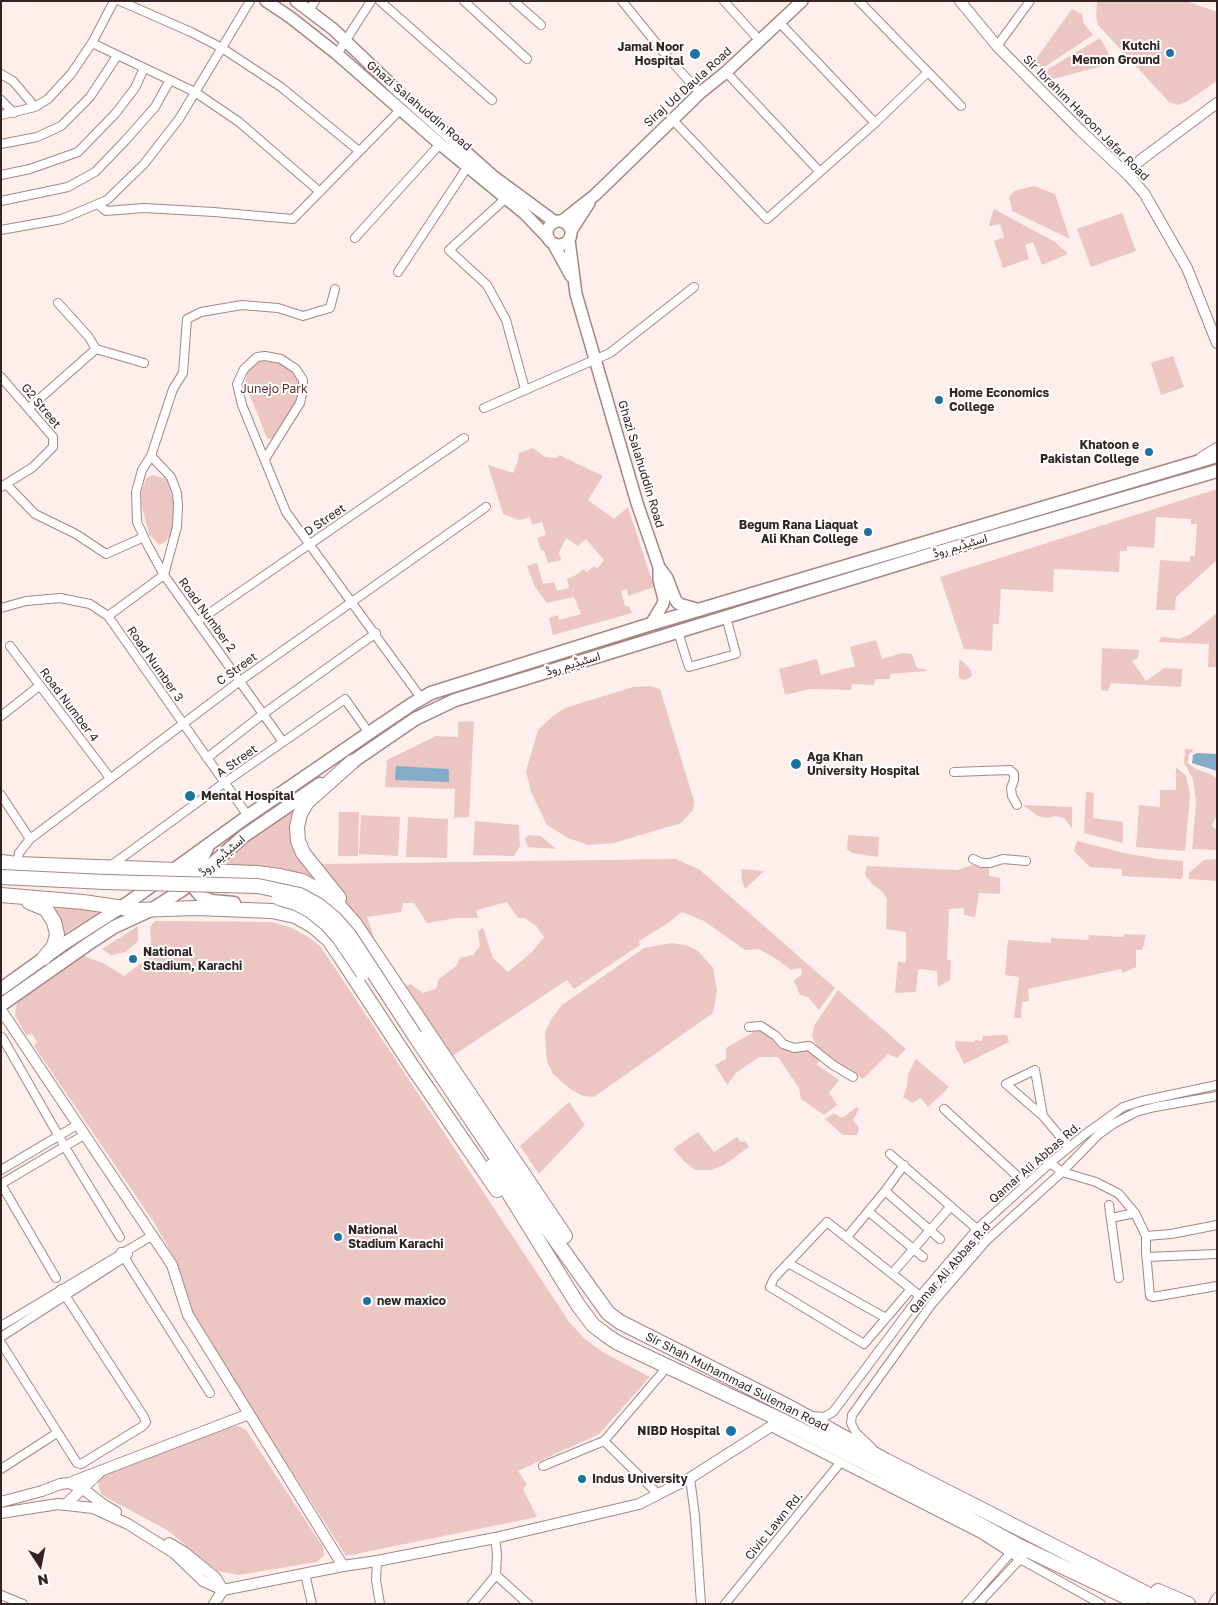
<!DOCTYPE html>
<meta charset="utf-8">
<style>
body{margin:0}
#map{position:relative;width:1218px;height:1605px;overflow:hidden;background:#feefed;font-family:"Golos Text",sans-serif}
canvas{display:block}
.frame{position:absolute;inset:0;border:2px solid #312423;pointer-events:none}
.north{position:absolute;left:15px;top:1540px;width:50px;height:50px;-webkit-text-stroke:4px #fff;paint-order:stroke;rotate:169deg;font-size:14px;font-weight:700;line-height:20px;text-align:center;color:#312423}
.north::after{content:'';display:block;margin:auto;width:18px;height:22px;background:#312423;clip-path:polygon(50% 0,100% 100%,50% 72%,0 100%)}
</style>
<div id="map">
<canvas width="1218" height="1605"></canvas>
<div class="frame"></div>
<div class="north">N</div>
</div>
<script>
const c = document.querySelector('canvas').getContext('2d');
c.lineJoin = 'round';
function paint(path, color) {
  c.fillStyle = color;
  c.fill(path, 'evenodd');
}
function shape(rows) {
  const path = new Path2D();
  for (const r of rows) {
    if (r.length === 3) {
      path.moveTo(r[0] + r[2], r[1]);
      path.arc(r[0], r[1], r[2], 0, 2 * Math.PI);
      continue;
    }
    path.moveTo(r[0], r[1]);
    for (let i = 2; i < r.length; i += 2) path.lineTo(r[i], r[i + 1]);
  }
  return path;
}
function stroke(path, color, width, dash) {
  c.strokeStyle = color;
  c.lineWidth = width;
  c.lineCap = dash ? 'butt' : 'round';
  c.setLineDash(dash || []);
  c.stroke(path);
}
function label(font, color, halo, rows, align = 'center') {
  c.font = font + ' "Golos Text",Vazirmatn,sans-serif';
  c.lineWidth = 4;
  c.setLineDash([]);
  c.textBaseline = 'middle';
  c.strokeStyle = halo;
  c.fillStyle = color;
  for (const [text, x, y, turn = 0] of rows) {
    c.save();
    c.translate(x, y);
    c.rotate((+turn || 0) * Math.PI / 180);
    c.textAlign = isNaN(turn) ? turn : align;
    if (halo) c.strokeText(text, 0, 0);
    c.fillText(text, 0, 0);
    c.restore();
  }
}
paint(shape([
 [1097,1,1186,1,1217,12,1217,81,1186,102,1178,105,1169,102,1098,25,1096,16],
 [1072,9,1082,14,1084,24,1093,35,1040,70,1033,63],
 [1100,38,1114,63,1049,80,1043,72],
 [1034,186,1055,194,1070,239,1012,211,1009,197,1014,191],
 [994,209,1055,242,1068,254,1042,265,1033,242,1025,245,1029,259,1003,268,994,241,1004,237,1000,224,990,226,989,224],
 [1122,213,1136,251,1091,267,1077,229],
 [1173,356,1184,387,1161,395,1151,363],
 [272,360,283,364,293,372,299,382,300,393,293,409,277,435,272,439,267,438,245,383,248,371,254,364,261,361],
 [533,448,545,457,557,458,559,455,603,476,588,500,614,519,628,507,654,587,628,596,627,589,621,591,625,606,629,606,632,613,553,635,549,618,558,615,559,620,581,614,574,597,547,603,535,587,527,566,537,563,543,584,554,582,557,591,569,588,567,579,576,575,583,569,587,572,594,566,597,569,604,560,586,539,578,546,566,538,559,552,561,560,548,563,544,550,541,550,537,538,546,535,542,522,532,525,530,517,519,520,503,514,488,465,513,473,518,461,519,453],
 [152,475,167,479,172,490,175,502,173,526,170,536,165,542,159,545,149,534,141,503,142,490,146,479],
 [1217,489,1217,560,1176,597,1175,610,1156,610,1160,560,1190,562,1190,556,1195,556,1197,524,1191,524,1191,519,1156,517,1154,548,1127,546,1127,551,1120,551,1119,572,1054,569,1053,592,1001,589,999,624,993,624,992,651,964,649,940,577],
 [1217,613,1217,667,1208,667,1209,644,1158,642,1162,637,1179,639,1191,634],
 [876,640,882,659,902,653,912,654,917,668,925,669,926,671,890,674,890,679,875,679,874,685,852,684,851,690,810,689,785,695,779,669,817,659,821,675,855,666,850,647],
 [1102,648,1139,650,1138,658,1132,661,1146,681,1164,668,1182,669,1181,687,1111,683,1108,691,1101,690],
 [961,660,971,670,972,676,967,679,962,680,959,677,959,661],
 [649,686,660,689,694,801,693,810,681,823,614,843,588,845,568,838,547,825,531,792,526,771,538,730,553,716,565,708,633,687],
 [474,721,469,817,454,818,455,789,385,787,387,760,436,736,458,737,458,722],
 [1185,749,1194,750,1189,754,1188,763,1196,769,1212,775,1217,779,1217,814,1212,826,1217,830,1217,850,1192,849,1196,801,1193,779,1184,763],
 [1176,767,1186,776,1190,795,1185,851,1136,847,1139,805,1160,807,1160,790,1176,790],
 [1086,792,1094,793,1093,818,1123,822,1123,843,1084,833],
 [1023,805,1072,807,1072,828,1064,818,1055,816,1047,818,1038,816],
 [287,811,290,811,293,814,302,862,316,882,292,871,276,867,226,870,225,867,231,856],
 [339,812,359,812,358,856,338,856],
 [361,815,400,817,398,856,359,854],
 [408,817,448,819,447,858,406,857],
 [475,821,519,825,520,846,514,856,473,855],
 [528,835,541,836,556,849,528,847,525,839],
 [848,835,879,837,878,857,852,853,847,849],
 [1077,841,1124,853,1158,859,1183,861,1183,876,1181,879,1122,876,1122,869,1090,867,1074,851],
 [676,859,700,870,835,988,819,1010,808,997,800,995,794,981,802,974,801,968,791,970,778,960,759,949,745,950,704,921,682,912,668,923,639,941,640,945,574,989,567,980,451,1057,404,988,410,984,423,993,436,989,439,979,456,966,460,958,473,955,480,946,478,931,483,928,493,958,508,972,532,952,544,937,536,926,525,918,518,918,507,902,476,910,478,918,456,918,427,923,414,903,403,903,401,912,367,917,378,949,320,864],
 [1217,859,1217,881,1189,879,1189,873,1204,860],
 [972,865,989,868,989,876,1000,878,1000,894,979,893,975,917,964,915,964,908,949,909,947,960,951,960,950,980,938,987,937,971,918,969,916,992,895,993,898,961,906,963,906,932,886,929,887,899,882,891,873,885,865,875,867,866,957,870],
 [741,869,764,871,745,889,742,881],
 [49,908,104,909,65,933,62,933],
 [155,921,272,922,292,928,310,938,321,947,570,1323,585,1339,604,1353,650,1377,599,1434,518,1471,527,1484,523,1489,537,1517,346,1556,192,1315,177,1263,155,1224,34,1046,37,1042,32,1034,26,1035,15,1015,17,1002,84,956,105,964,124,976,152,955,150,927],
 [138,926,138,941,126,952,111,955,102,949],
 [1124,934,1146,935,1142,950,1136,950,1136,967,1123,973,1121,969,1028,989,1029,1001,1022,1002,1021,1018,1014,1018,1019,977,1005,975,1008,940,1051,943,1051,938,1088,940,1089,935,1123,937],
 [672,943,686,945,698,951,713,968,717,991,713,1013,594,1097,583,1096,570,1089,553,1074,547,1061,545,1032,552,1018,562,1005,644,948],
 [838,990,906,1049,897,1058,888,1054,863,1079,835,1063,818,1049,812,1036,814,1026],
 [757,1030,770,1034,778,1045,794,1051,808,1050,820,1059,817,1065,839,1080,829,1093,837,1105,824,1115,801,1099,799,1088,778,1057,759,1057,736,1073,727,1085,715,1065,726,1059,726,1048],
 [1007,1035,1009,1042,964,1064,955,1046,956,1041,974,1042,975,1040,982,1041,983,1036],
 [916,1059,949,1087,928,1107,921,1098,912,1103,903,1097,907,1086,908,1074],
 [569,1102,585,1125,539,1174,520,1146],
 [857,1107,859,1109,853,1120,859,1128,857,1135,843,1135,825,1119,834,1113,842,1118],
 [698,1132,714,1152,737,1137,741,1142,745,1141,749,1147,724,1165,711,1170,695,1170,685,1162,673,1149],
 [239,1426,246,1430,323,1547,324,1555,317,1562,239,1575,217,1571,167,1530,102,1495,99,1488,98,1480,102,1473,230,1427]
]), '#ebc6c2');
paint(shape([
 [1197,753,1217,754,1217,771,1192,763,1193,755],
 [396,766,449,769,449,782,395,780]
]), '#84acc8');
const minor = shape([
 [120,1,191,32,222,48,281,87,359,151],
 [380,1,492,100],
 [464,1,527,59],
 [514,1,541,25],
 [622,1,665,54,700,93],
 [724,1,760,41],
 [859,1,961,106],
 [309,11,315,1],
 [780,23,875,123],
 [92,43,195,92,239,122,320,192],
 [997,46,1030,1],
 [337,54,371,1],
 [726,72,820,172],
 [1,74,13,81,35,107],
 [1,100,14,113],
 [1,115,35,107,48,99,71,74,92,43,114,1],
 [672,119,767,219,875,123,928,72],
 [1,144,37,137,61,126,90,97,117,56],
 [1,175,30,169,78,152,115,114,135,88,144,68],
 [506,198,449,250,487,285,506,320,525,389],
 [1,201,68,187,95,172,125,141,155,107,170,80],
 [98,204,106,211,144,208,214,212,293,219,400,110],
 [1,230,62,219,107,200,144,164,179,119,250,1],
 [355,238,440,144],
 [398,272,468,166],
 [96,349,144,363],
 [1,377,53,437,53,447,33,467,1,487],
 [29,408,96,349,88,336,58,303],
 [484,408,610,353,694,287],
 [265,459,300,403,303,391,303,380,296,369,281,359,265,356,257,357,244,369,237,384,242,405,286,512,421,698],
 [6,484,35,514,76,534,106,554,144,537],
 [1,608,26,601,60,598,90,604,108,616,248,816],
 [108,616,164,575,177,527,178,505,177,493,171,477,151,456],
 [198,621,464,438],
 [678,632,689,667,736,654,726,617],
 [10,646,110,778],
 [1,716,39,686],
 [283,742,164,575,147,544,137,522,136,492,142,470,151,456,173,389,183,373,187,319,201,312,242,305,278,308,303,316,330,308,335,289],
 [207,758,263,714,376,633],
 [954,772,1010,770,1014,774,1014,780,1011,788,1012,796,1017,805],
 [1,795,30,839],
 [973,859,982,863,990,863,1003,859,1026,861],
 [17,864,19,853,30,839,240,681,486,507],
 [109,867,224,783,345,699,369,733],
 [749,1027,761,1026,776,1036,783,1044,794,1048,809,1046,833,1065,853,1077],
 [2,1037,65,1147,120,1237],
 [944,1109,1026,1184],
 [1043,1116,1035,1070,1006,1084,1043,1116,1069,1147],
 [890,1154,977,1229],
 [1050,1163,1062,1172,1096,1182,1119,1194,1135,1213,1146,1236,1146,1252,1150,1296,1153,1297,1217,1286],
 [1,1170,77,1125],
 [1,1184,56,1278],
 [1,1184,84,1135],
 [885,1191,940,1239],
 [1109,1205,1119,1278],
 [869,1212,923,1257],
 [1111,1218,1135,1213],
 [1146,1236,1171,1234,1217,1225],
 [847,1237,885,1191,904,1165],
 [121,1252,210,1393],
 [1147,1257,1217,1254],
 [788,1263,886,1318],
 [896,1269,951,1206],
 [911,1289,864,1344,770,1287,774,1278,827,1222,920,1296],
 [1,1326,153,1235],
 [1,1337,125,1257,128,1254],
 [1,1343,77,1463,81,1464,143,1426,146,1422,144,1417,61,1289],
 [812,1416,824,1417,833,1412,920,1296,977,1229,1050,1163,1084,1135,1123,1107,1142,1101,1217,1085],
 [771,1427,981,1534,1020,1559,1101,1604],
 [604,1441,659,1495],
 [871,1447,856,1433,851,1423,852,1415,931,1305,987,1240,1062,1172,1098,1135,1113,1124,1136,1112,1155,1107,1217,1096],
 [543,1466,604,1441,668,1366],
 [1,1469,57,1433],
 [690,1478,695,1516,701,1604],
 [377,1561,376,1580,380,1604],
 [305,1574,312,1604],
 [496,1575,528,1604],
 [1,1595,23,1604],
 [472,1604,496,1575,497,1554,495,1538],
 [725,1604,840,1463],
 [966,1604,1013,1550],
 [978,1604,1022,1557],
 [1213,1604,1217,1597]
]);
const tertiary = shape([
 [960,1,997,46,1080,130,1129,176,1144,193,1187,268,1217,343],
 [1129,176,1134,166,1142,159,1217,103],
 [1201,458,1217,448],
 [1,1010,172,1265,188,1315,343,1566],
 [69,1483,249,1414],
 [1,1502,42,1491,60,1484,69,1483,83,1489,104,1505,116,1512],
 [65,1505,99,1473],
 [1,1513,58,1504,93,1508,128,1524,174,1553,203,1581,223,1590,343,1566,377,1561,495,1538,639,1504,690,1478,781,1420],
 [169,1543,184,1552,216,1578,223,1590],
 [214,1604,223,1590]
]);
const secondary = shape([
 [266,1,290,17,337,54,440,144,524,213,548,238],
 [296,1,333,29,400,93,494,177,555,222],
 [559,233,12],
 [562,221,595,195,700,93,726,72,802,1],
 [571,231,589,203],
 [569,240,576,294,637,503,659,567,659,580,664,599,663,604,651,624],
 [554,245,571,276],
 [659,567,667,578,676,601,679,604,700,610]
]);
const primary = shape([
 [345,767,415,719,455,700,925,556,1217,471],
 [207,848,196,870,193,881,195,889,202,897,212,901,234,903],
 [1,989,65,943,129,902,248,816,369,733,412,704,431,693,651,624,1217,456],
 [1,1005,88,944,114,927,151,910,182,890,244,836,320,784]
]);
const trunk = shape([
 [1,862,17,864,257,873,280,876,302,881,322,892,340,907,354,923,565,1236],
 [1,895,83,902,137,910,196,908,272,911,295,916,313,926,329,940,340,956,412,1066,497,1190],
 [339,898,303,853,298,841,297,827,300,814,307,802,352,762],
 [29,902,46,909,54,922,57,934,54,946,44,958],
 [415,1036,503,1167,608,1313,620,1322,793,1409,885,1460,1167,1604],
 [492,1166,578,1305,593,1325,606,1335,618,1343,781,1420,870,1465,1017,1545,1141,1604],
 [1158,1591,1188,1604]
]);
stroke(minor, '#a78582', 10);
stroke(tertiary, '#a78582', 12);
stroke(secondary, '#a78582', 14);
stroke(primary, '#a78582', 15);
stroke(trunk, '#a78582', 16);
stroke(minor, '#fff', 8);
stroke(tertiary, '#fff', 10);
stroke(secondary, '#fff', 11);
stroke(primary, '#fff', 12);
stroke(trunk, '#fff', 14);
const trunkBridge = shape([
 [1,877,105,882,258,886,300,895,318,905,335,919,349,935,415,1036],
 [279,898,296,903,311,911,327,924,340,939,363,973]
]);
stroke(trunkBridge, '#a78582', 16, []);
stroke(trunkBridge, '#fff', 14);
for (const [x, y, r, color] of [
 [1170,53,5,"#1c73a2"],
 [695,54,6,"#1c73a2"],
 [939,400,5,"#1c73a2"],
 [1149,452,5,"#1c73a2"],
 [868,532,5,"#1c73a2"],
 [796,764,6,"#1c73a2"],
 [190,796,6,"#1c73a2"],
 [133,959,5,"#1c73a2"],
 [338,1237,5,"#1c73a2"],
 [367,1301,5,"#1c73a2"],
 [731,1431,6,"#1c73a2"],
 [582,1479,5,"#1c73a2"]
]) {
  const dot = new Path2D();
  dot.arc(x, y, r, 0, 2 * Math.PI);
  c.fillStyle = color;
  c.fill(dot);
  stroke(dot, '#fff', 2);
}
label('bold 12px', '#312423', '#fff', [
 ["Kutchi",1160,46,"right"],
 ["Memon Ground",1160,60,"right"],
 ["Jamal Noor",684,47,"right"],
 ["Hospital",684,61,"right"],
 ["Home Economics",949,393],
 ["College",949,407],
 ["Khatoon e",1139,445,"right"],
 ["Pakistan College",1139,459,"right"],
 ["Begum Rana Liaquat",858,525,"right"],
 ["Ali Khan College",858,539,"right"],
 ["Aga Khan",807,757],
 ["University Hospital",807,771],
 ["Mental Hospital",201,796],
 ["National",143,952],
 ["Stadium, Karachi",143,966],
 ["National",348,1230],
 ["Stadium Karachi",348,1244],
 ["new maxico",377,1301],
 ["NIBD Hospital",720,1431,"right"],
 ["Indus University",592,1479]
], 'left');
label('12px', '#312423', '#fff', [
 ["Siraj Ud Daula Road",688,87,-42],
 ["Ghazi Salahuddin Road",419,106,40],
 ["Sir Ibrahim Haroon Jafar Road",1086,118,45],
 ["G2 Street",41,406,50],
 ["Ghazi Salahuddin Road",641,464,73],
 ["D Street",325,520,-34],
 ["اسٹیڈیم روڈ",960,546,-17],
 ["Road Number 2",207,615,54],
 ["Road Number 3",155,664,55],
 ["اسٹیڈیم روڈ",573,664,-17],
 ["C Street",237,669,-36],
 ["Road Number 4",69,705,53],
 ["A Street",237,761,-35],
 ["اسٹیڈیم روڈ",222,856,-41],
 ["Qamar Ali Abbas Rd.",1035,1163,-41],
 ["Qamar Ali Abbas R.d",950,1268,-49],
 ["Sir Shah Muhammad Suleman Road",737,1382,27],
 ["Civic Lawn Rd.",774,1526,-51]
]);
label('12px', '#692c28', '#fff', [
 ["Junejo Park",274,389]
]);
</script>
